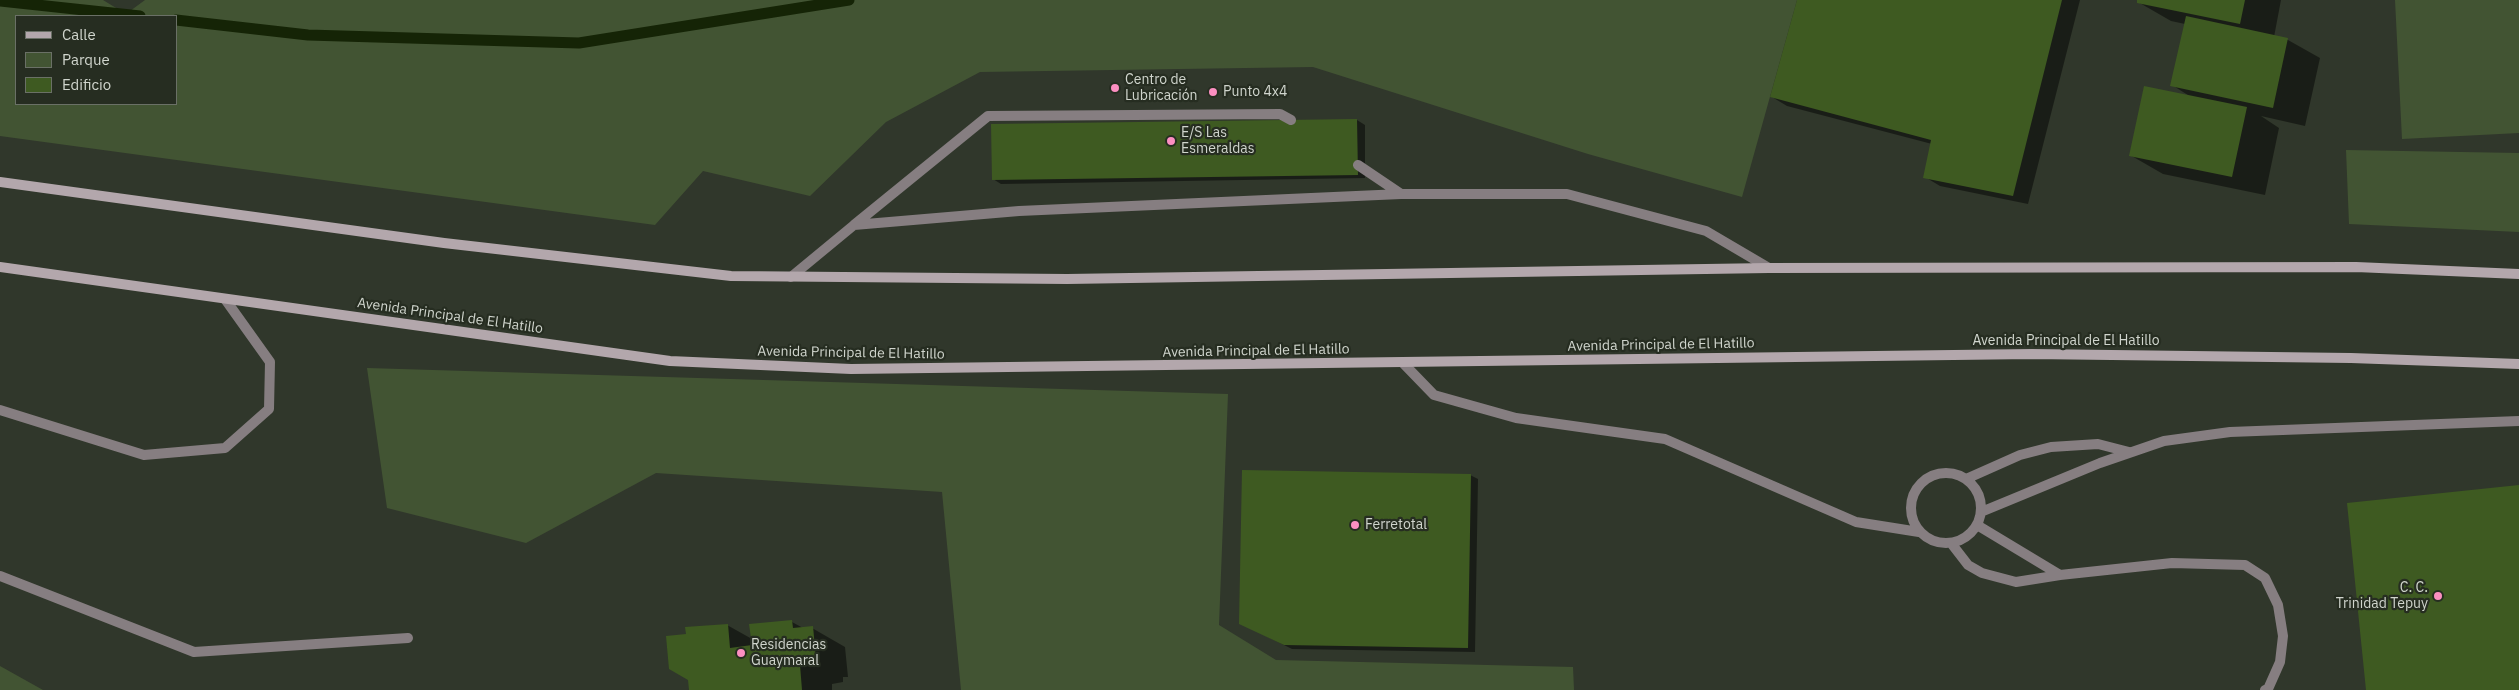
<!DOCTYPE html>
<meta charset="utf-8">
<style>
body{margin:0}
#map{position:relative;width:2519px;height:690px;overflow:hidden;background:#30372b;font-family:"IBM Plex Sans",sans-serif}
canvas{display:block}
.legend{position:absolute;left:15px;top:15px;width:162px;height:90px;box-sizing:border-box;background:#262d21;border:1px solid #6a7066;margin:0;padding:6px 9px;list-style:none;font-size:15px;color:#d0d5cd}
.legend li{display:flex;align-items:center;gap:10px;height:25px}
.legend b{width:25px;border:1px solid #6a7066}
</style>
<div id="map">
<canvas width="2519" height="690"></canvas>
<ul class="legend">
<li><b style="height:6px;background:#b3a7ac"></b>Calle</li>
<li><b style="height:14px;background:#425433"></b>Parque</li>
<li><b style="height:14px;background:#3e5a21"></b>Edificio</li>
</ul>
</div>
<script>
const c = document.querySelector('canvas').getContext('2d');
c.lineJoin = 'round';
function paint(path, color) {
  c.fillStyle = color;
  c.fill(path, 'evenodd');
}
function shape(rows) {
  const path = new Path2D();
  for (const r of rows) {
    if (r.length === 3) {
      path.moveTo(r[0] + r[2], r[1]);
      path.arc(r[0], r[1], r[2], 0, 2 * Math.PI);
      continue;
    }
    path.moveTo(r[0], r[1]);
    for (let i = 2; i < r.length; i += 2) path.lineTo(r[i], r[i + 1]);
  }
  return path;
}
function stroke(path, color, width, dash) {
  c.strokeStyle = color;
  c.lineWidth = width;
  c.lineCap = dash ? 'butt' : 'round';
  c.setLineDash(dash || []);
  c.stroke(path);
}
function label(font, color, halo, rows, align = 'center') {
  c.font = font + ' "IBM Plex Sans",sans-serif';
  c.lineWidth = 4.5;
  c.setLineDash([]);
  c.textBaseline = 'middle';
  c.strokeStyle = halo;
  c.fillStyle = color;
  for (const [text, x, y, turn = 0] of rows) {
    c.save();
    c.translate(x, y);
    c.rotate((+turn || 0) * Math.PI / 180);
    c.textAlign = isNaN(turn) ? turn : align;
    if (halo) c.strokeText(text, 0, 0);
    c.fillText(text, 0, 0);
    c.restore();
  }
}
paint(shape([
 [0,0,103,0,126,14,145,0,1797,0,1742,197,1588,154,1313,67,980,72,886,122,810,196,703,171,655,225,0,136],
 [16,16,176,16,176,104,16,104],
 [2395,0,2519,0,2519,133,2402,139],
 [2346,150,2519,153,2519,232,2349,224],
 [367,368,1228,394,1219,625,1276,660,1573,667,1574,690,961,690,942,492,656,473,526,543,387,508],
 [0,666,43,690,0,690]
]), '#425433');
paint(shape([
 [1798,0,2080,0,2028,204,1940,186,1925,177,1932,144,1787,106,1772,97],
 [2138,0,2281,0,2274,37,2288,40,2320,58,2305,126,2261,116,2279,128,2265,195,2163,174,2130,155,2191,97,2172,85,2185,24,2171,21,2138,2],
 [1357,120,1365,125,1365,178,1001,184,993,179],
 [1470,475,1478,479,1475,652,1292,649,1248,627],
 [792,622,803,628,812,628,845,647,848,677,843,677,843,682,832,684,832,690,690,690,687,635,727,625,752,639]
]), '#0007');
stroke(shape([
 [0,1,140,16],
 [176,20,308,35,579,43,849,0]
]), '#152406', 11);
paint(shape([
 [1797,0,2062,0,2013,196,1923,178,1931,140,1770,97],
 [2137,0,2245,0,2240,24,2137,3],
 [2186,16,2288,38,2273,108,2170,86],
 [2144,86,2247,107,2232,177,2129,156],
 [1357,119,1358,175,992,180,991,124],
 [1242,470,1471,474,1468,648,1284,645,1239,624],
 [2519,485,2519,690,2366,690,2347,503],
 [792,620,793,628,813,626,816,659,811,659,811,664,800,665,802,690,689,690,688,680,669,669,666,636,686,634,685,627,728,624,730,648,752,645,749,624]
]), '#3e5a21');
stroke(shape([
 [1358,165,1401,194],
 [854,225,988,116,1280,114,1291,120],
 [791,277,854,225,1019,211,1401,194,1567,194,1706,231,1769,268],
 [1403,363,1434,395,1516,418,1665,439,1856,522,1919,532],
 [0,410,144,455,225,448,269,409,270,362,225,299],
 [1946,508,35],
 [1966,479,2020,455,2051,447,2098,444,2129,452],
 [1981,512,2100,463,2164,441,2230,432,2519,421],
 [1977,525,2060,575],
 [1951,543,1968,565,1982,573,2016,582,2060,575,2172,563,2245,565,2265,578,2278,605,2283,636,2280,662,2268,689,2265,690],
 [0,576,194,652,408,638]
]), '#867e81', 10);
stroke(shape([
 [0,182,444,243,731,276,1067,279,1769,268,2356,267,2519,274],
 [0,267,670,361,851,369,2032,354,2351,358,2519,364]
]), '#b3a7ac', 10);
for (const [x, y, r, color] of [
 [1115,88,5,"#fc8fc1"],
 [1213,92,5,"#fc8fc1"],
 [1171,141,5,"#fc8fc1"],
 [1355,525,5,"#fc8fc1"],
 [2438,596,5,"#fc8fc1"],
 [741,653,5,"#fc8fc1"]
]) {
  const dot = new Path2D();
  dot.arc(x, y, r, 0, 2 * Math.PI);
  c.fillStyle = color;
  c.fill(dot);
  stroke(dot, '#262d21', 2);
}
label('14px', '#d0d5cd', '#262d21', [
 ["Centro de",1125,80],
 ["Lubricación",1125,96],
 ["Punto 4x4",1223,92],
 ["E/S Las",1181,133],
 ["Esmeraldas",1181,149],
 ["Ferretotal",1365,525],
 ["C. C.",2428,588,"right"],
 ["Trinidad Tepuy",2428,604,"right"],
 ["Residencias",751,645],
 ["Guaymaral",751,661]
], 'left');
label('14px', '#d0d5cd', '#262d21', [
 ["Avenida Principal de El Hatillo",450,316,8],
 ["Avenida Principal de El Hatillo",2066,341],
 ["Avenida Principal de El Hatillo",1661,345,-1],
 ["Avenida Principal de El Hatillo",1256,351,-1],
 ["Avenida Principal de El Hatillo",851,353,1]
]);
</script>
